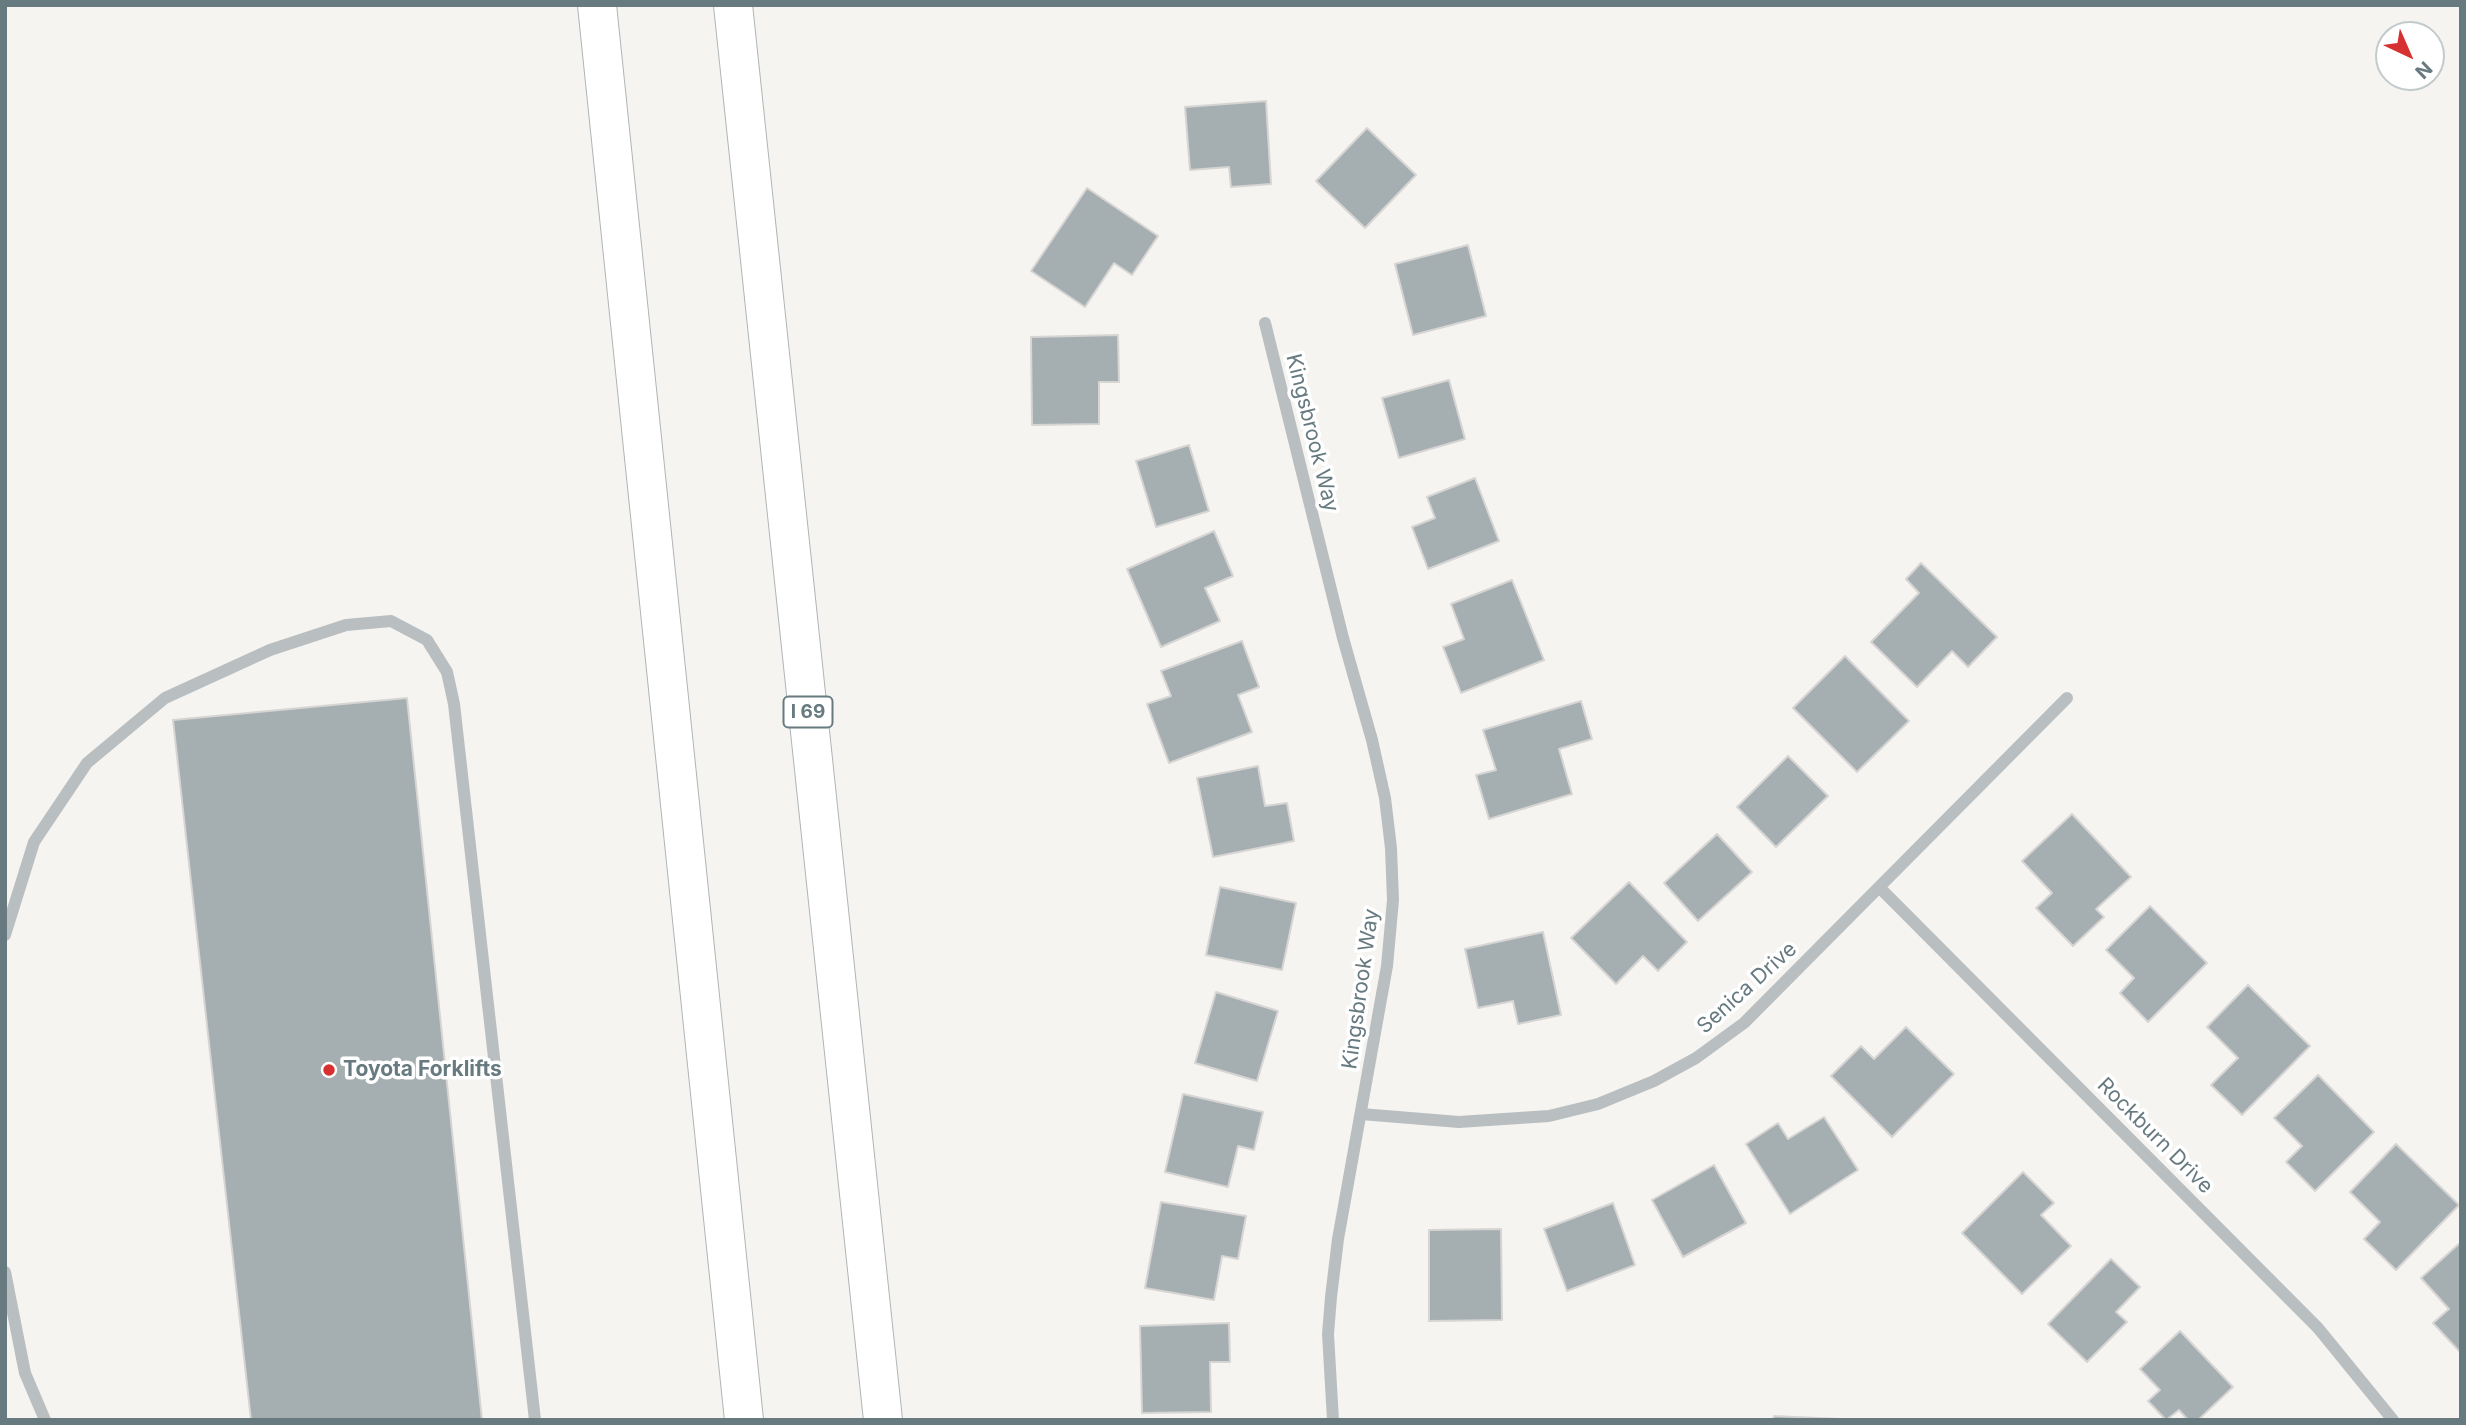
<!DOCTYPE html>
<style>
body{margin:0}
#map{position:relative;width:2466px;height:1425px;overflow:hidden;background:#f5f4f1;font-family:Inter,sans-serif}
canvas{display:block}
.frame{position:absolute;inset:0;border:7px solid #667a80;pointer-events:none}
.north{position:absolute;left:2375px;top:21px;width:70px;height:70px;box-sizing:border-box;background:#fff;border:2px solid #c2cacc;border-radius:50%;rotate:136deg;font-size:19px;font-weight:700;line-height:28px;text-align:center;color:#667a80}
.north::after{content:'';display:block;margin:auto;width:24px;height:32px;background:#d63030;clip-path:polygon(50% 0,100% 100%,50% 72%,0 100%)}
</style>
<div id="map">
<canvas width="2466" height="1425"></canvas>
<div class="frame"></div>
<div class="north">N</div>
</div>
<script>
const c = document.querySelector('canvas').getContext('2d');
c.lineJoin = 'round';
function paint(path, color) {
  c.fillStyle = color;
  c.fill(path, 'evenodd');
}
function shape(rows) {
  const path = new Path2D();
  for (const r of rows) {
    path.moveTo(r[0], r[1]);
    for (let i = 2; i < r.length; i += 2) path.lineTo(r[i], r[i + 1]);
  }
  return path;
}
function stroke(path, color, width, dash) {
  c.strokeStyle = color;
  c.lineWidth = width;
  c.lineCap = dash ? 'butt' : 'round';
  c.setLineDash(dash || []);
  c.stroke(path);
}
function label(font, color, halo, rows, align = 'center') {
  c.font = font + ' Inter,sans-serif';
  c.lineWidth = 7;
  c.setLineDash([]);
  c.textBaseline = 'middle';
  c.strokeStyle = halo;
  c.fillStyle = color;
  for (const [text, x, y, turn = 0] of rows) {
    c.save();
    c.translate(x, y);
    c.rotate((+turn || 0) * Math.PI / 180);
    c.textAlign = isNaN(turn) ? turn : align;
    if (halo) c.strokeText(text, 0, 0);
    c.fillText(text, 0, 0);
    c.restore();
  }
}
const building = shape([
 [1266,101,1271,184,1231,187,1229,167,1190,170,1185,107,1266,101],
 [1367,128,1416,175,1365,228,1316,181,1367,128],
 [1087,188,1158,236,1132,275,1114,263,1085,307,1031,271,1087,188],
 [1468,245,1486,316,1413,335,1395,264,1468,245],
 [1118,335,1119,382,1099,382,1099,424,1032,425,1031,337,1118,335],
 [1449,380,1465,439,1399,458,1382,398,1449,380],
 [1189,445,1209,511,1156,527,1136,461,1189,445],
 [1475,478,1499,541,1428,569,1412,527,1435,518,1427,497,1475,478],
 [1214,531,1233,576,1205,588,1220,621,1161,647,1127,569,1214,531],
 [1921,563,1997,637,1968,667,1952,651,1917,687,1871,642,1919,593,1906,579,1921,563],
 [1512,580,1544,660,1461,693,1443,647,1464,639,1451,604,1512,580],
 [1242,641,1259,687,1238,695,1252,732,1169,763,1147,704,1171,696,1161,671,1242,641],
 [1845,656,1909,721,1857,772,1793,708,1845,656],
 [407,698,482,1420,251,1420,173,720,407,698],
 [1581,701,1592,739,1559,749,1572,794,1489,819,1476,775,1496,770,1483,730,1581,701],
 [1788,756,1828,796,1776,847,1737,807,1788,756],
 [1258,766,1265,806,1287,803,1294,841,1213,857,1197,778,1258,766],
 [2072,814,2131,877,2096,909,2104,917,2073,946,2036,908,2052,893,2022,861,2072,814],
 [1717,834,1752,872,1698,921,1664,883,1717,834],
 [1629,882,1687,942,1658,971,1643,956,1616,984,1571,938,1629,882],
 [1220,887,1296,903,1282,970,1206,955,1220,887],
 [2150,906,2207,963,2148,1022,2120,993,2134,978,2106,950,2150,906],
 [1543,932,1561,1015,1518,1024,1513,1001,1478,1008,1465,949,1543,932],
 [2248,985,2310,1046,2242,1115,2211,1085,2238,1058,2207,1027,2248,985],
 [1216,992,1278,1011,1257,1081,1195,1063,1216,992],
 [1906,1027,1954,1074,1892,1137,1831,1076,1861,1046,1874,1059,1906,1027],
 [2318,1075,2374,1132,2315,1191,2286,1162,2302,1146,2274,1118,2318,1075],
 [1183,1094,1263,1112,1254,1150,1238,1146,1228,1187,1165,1172,1183,1094],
 [1824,1117,1858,1170,1790,1214,1746,1144,1778,1123,1788,1139,1824,1117],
 [2396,1144,2459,1205,2396,1270,2364,1239,2380,1222,2350,1192,2396,1144],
 [1714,1165,1746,1223,1683,1257,1652,1200,1714,1165],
 [2023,1172,2054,1203,2041,1215,2071,1246,2022,1294,1962,1233,2023,1172],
 [1161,1202,1246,1216,1238,1259,1222,1256,1214,1300,1145,1288,1161,1202],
 [1613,1203,1635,1265,1567,1291,1544,1229,1613,1203],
 [1501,1229,1502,1320,1429,1321,1429,1230,1501,1229],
 [2461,1242,2461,1353,2433,1323,2449,1309,2421,1278,2461,1242],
 [2111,1259,2140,1287,2116,1312,2127,1322,2087,1362,2048,1324,2111,1259],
 [1229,1323,1230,1362,1210,1362,1211,1412,1142,1413,1140,1326,1229,1323],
 [2180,1331,2233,1387,2198,1420,2188,1420,2179,1410,2166,1420,2148,1401,2160,1390,2140,1369,2180,1331],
 [1774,1416,1861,1420,1773,1420,1774,1416]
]);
paint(building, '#a5aeb1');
stroke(building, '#d6d5d4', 2);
const highway = shape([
 [597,5,744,1420],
 [733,5,883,1420]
]);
stroke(highway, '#afb4b6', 40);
stroke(shape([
 [1265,323,1343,638,1372,740,1385,798,1391,848,1393,900,1387,966,1338,1239,1331,1297,1328,1334,1333,1420],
 [1879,887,2318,1328,2393,1420],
 [5,935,34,842,87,763,165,698,270,650,346,625,391,621,427,640,447,672,454,704,535,1420],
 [1361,1114,1459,1122,1549,1116,1598,1104,1654,1081,1696,1058,1744,1023,2067,698],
 [5,1272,25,1373,45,1420]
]), '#b9bfc1', 12);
stroke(highway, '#fff', 38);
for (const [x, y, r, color] of [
 [329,1070,7,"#d63030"]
]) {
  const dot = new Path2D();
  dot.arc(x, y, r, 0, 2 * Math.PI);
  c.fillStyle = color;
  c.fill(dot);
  stroke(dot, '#fff', 2.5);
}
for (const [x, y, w] of [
 [808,712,49]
]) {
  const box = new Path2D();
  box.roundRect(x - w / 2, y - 15.5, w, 31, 5);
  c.fillStyle = '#fff';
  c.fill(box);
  stroke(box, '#667a80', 2);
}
label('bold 19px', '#667a80', null, [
 ["I 69",808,712]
]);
label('21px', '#667a80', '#fff', [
 ["Kingsbrook Way",1312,433,76],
 ["Senica Drive",1747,988,-42],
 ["Kingsbrook Way",1361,989,-82],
 ["Rockburn Drive",2155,1136,45]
]);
label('bold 21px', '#667a80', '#fff', [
 ["Toyota Forklifts",343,1070]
], 'left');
</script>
